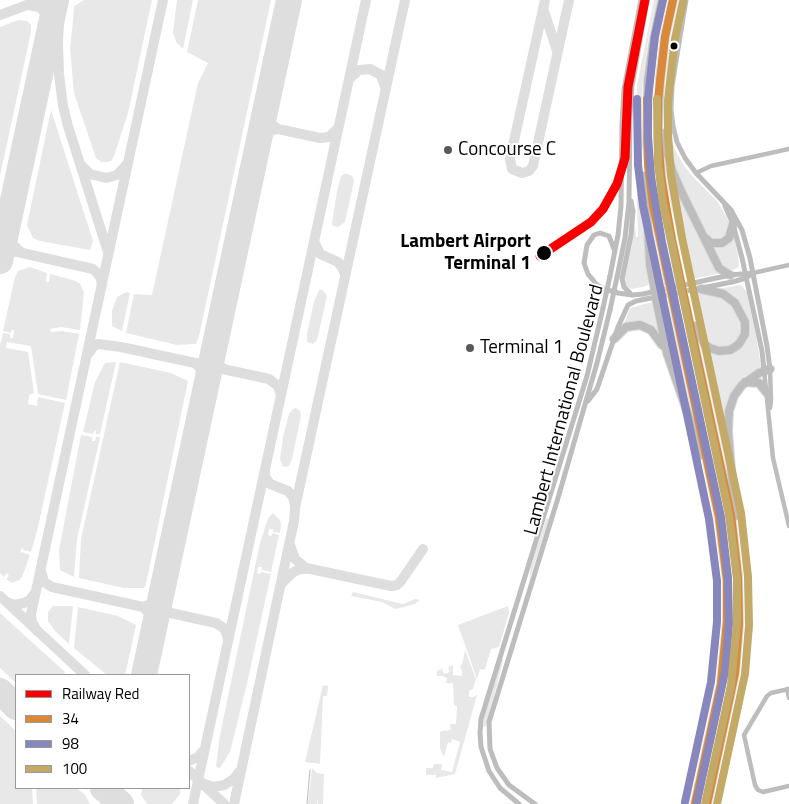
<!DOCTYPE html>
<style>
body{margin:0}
#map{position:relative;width:789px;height:804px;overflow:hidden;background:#fff;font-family:"Titillium Web",sans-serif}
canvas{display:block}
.legend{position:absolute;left:15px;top:674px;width:175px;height:115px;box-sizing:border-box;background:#fff;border:1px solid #999;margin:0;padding:6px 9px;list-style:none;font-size:15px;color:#000}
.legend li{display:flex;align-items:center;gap:10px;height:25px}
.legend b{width:25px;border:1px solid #999}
</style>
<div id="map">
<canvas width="789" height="804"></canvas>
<ul class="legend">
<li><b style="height:6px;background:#f80000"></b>Railway Red</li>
<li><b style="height:6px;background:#db8839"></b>34</li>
<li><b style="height:6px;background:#8786bd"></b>98</li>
<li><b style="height:6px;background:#c3aa67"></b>100</li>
</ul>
</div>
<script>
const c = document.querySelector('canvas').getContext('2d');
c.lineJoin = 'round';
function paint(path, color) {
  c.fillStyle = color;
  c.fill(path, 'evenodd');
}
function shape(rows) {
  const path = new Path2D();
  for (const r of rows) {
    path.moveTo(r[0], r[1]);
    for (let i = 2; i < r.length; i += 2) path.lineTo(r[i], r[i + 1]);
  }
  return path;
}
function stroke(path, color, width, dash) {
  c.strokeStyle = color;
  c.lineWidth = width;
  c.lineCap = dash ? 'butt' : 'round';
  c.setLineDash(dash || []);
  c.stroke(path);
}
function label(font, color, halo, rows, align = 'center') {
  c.font = font + ' "Titillium Web",sans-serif';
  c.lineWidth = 4;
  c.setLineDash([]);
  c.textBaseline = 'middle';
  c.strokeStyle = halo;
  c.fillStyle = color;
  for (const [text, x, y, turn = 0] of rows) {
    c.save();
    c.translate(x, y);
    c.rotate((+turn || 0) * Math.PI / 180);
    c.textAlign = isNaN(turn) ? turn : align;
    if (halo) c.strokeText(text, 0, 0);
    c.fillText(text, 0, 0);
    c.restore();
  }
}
paint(shape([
 [84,0,152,0,128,113,114,156,111,161,107,162,101,162,96,158,74,93,70,48,73,21,74,6],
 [177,0,193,0,183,49,176,42,173,32],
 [198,0,271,0,199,336,196,344,177,345,126,333,134,294,152,295,198,83,208,63,187,52],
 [654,0,657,0,649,34,643,78,640,151,650,281,647,286,632,289,626,287,624,278,635,224,636,237,638,237,635,132,637,85],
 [678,0,681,0,673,29,674,34,669,75,666,109,667,123,675,150,684,166,696,180,718,202,721,208,720,208,722,209,730,223,726,238,715,241,708,237,678,180,665,133,664,103,667,58],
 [18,20,27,21,31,25,31,32,0,176,0,27],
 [51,110,93,241,90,250,40,241,33,238,27,225],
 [664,154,721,273,689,280,684,264,668,192],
 [344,174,348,174,352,176,354,181,345,222,338,227,333,226,332,223,337,191,341,176],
 [650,217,664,285,657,287,654,279],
 [734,236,739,262,738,268,729,271,720,266,710,245,730,240],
 [30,267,47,273,46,282,49,282,50,274,76,281,80,284,84,292,80,330,61,327,50,329,51,332,62,331,79,334,66,400,38,394,31,346,7,342,6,348,28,352,34,393,29,395,28,404,37,406,38,397,65,403,38,527,31,552,23,550,23,548,22,548,20,553,22,552,30,555,22,577,19,580,12,583,6,579,9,576,7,573,4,577,0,573,0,345,3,333,10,334,10,338,13,338,14,330,12,330,11,333,3,331,15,277,18,271],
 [739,285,742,286,747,292,756,336,761,365,760,369,741,382,731,395,726,408,724,428,729,481,699,340,705,347,737,349,746,319,718,289],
 [319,290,323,290,327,296,317,340,313,344,307,342,307,334,314,302],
 [706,291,730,301,743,325,740,339,728,349,710,346,697,326,691,294],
 [126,292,130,293,122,331,112,326,112,311,117,297],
 [667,300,671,315,697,437,672,366,659,306,661,301],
 [652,302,656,312,654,313,659,337,653,330,623,326,630,308],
 [116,362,100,434,96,434,96,431,95,430,93,434,83,432,95,382,105,363],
 [120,362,171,373,188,381,146,584,144,588,124,588,79,578,81,539],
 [296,408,300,411,301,416,292,459,289,466,283,467,280,459,283,437,289,414,293,409],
 [81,435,92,437,92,441,95,441,96,437,100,437,77,539,74,577,60,570,59,550],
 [273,513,280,520,281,525,280,533,273,532,273,529,269,529,268,535,272,536,272,533,279,535,271,572,262,570,262,567,258,567,257,573,260,574,261,572,271,574,248,679,230,752,220,768,218,768,216,766,220,735,260,543,268,518],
 [546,518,549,519,529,581,531,566],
 [353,592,403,604,415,599,420,600,415,604,395,609,382,602,351,596],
 [53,606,73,606,69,644,55,631,48,621,48,612],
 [508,606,509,613,499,647,491,649,485,669,484,670,480,669,477,679,458,625],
 [78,607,118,616,136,625,126,671,124,675,107,675,74,648],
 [0,613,65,672,64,675,16,675,16,683,0,668],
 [465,650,476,679,473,689,469,691,469,697,473,697,477,695,455,774,436,778,436,772,435,775,426,775,426,768,433,768,434,764,442,764,441,770,452,772,460,742,452,739,451,743,448,742,444,756,443,756,440,748,440,732,446,730,447,731,451,729,450,724,456,724,457,706,454,705,453,683,446,683,447,678,442,676,437,676,437,671,442,669,444,674,450,672,448,667,453,665,453,675,462,676,462,670,460,668,463,661],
 [502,658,503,660,497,685,486,726,484,727,483,725,484,717],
 [323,685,328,686,327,696,323,696,320,764,305,762],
 [0,716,16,731,16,788,32,788,33,804,0,804],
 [312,768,317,773,324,774,323,804,318,804,318,799,317,804,308,804],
 [36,788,77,788,85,795,90,804,37,804],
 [142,788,180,788,180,794,172,804,147,804,141,795]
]), '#e8e8e8');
stroke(shape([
 [307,804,310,770]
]), '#bababa', 1);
stroke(shape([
 [60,0,58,43,59,74,63,106,68,126,108,252],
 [545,0,510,159,512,169,522,173,529,171,533,166,569,0],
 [28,5,39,7,46,13,49,21,50,31],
 [543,8,557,51],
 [0,15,40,0],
 [349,79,359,70,370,69,381,75,385,87],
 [266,110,269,122,278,129,320,138,329,137,338,128],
 [259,141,267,131,278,129],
 [82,166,90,174,106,178,117,175,127,164],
 [7,228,9,238,13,245,21,252],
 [314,241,320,254,338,262,343,269,345,275],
 [0,248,93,269,100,276,102,285],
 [214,348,216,363,224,369],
 [88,354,93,347,98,344,121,347,269,379,278,386,281,395],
 [196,364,204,372,206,384],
 [265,470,265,477,270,484,288,491,293,497,295,505],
 [290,545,295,559,306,568,391,586,397,585,401,581,423,549],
 [41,571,44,582,52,587,216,623,225,629,228,639],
 [281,584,292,573,300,569,309,569],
 [0,596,85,675],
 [7,602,14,605,24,603,30,600,35,593],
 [143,607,154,603,161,594],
 [144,608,152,616,154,629],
 [37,631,32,622,31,614,163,0],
 [189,761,198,757,204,750],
 [189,771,224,804],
 [202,783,213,787,224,785,234,779,239,772],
 [193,804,366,0],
 [234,804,294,521,295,508,405,0]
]), '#dedede', 10);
stroke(shape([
 [0,261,56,0],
 [144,675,289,0],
 [0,691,16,707],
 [103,788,121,804]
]), '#dedede', 26);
const motorway = shape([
 [662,0,654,38,648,80,647,143,653,205,669,283],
 [673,0,665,37,660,79,658,135,663,197,680,281],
 [662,133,672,170,681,191,719,268,730,275],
 [645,176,650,265,655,291,660,297],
 [704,237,711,243,722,243,729,238,733,224],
 [660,291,656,298,667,353,702,455],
 [686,307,731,515,738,577,739,624,735,673,707,804],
 [675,310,719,517,727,580,727,622,721,684,695,804],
 [694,326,705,345,710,348,719,351,730,350,735,347,739,344,745,334,745,322,735,303,723,294,701,289],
 [614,339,626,327,640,325,651,330,662,345],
 [745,382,759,383,766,392],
 [735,516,728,432,729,411,734,396,742,385,759,373,770,369]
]);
stroke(motorway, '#dbdbdb', 10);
stroke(shape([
 [696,173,711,166,789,149],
 [753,273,789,265],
 [764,370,773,458,789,526],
 [770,408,771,401,770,369],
 [787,689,789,698],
 [789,689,771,693,767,696,744,735,755,785,758,790,763,792,789,786]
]), '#bdbdbd', 4.5);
stroke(shape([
 [686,0,672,86,671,109,673,126,677,142,685,158,696,173,731,210,742,230,750,258,767,346,770,369],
 [725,206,733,224,742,258,762,351,764,370],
 [614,249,609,236,600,233,594,235,587,245,584,263,588,274,597,285,604,289,618,293,632,295,643,294,730,275,753,273],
 [610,276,618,235,621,206,622,125,624,89,641,0],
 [617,277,625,238,629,202,630,115,632,86,647,0],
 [630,293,624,287,622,279,631,235,633,211,631,201],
 [588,401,597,389,618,327,628,305,636,301,732,282,746,278,752,274],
 [519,804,500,788,489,771,481,747,480,733,481,719,587,376,603,308],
 [535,804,509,785,497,768,490,749,489,722,558,498,597,363,610,310]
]), '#bdbdbd', 5);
stroke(motorway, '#bdbdbd', 8);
const motorwayBridge = shape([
 [680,281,686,307],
 [669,283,675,310]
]);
stroke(motorwayBridge, '#dbdbdb', 10, []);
stroke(shape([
 [603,308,610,276],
 [610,310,617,277]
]), '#bdbdbd', 5);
stroke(motorwayBridge, '#bdbdbd', 8);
stroke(shape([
 [673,0,665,37,658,100,658,135,661,176,672,240,731,515,738,577,739,624,735,673,707,804],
 [647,99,648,165,653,205,719,517,727,580,727,622,721,684,695,804]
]), '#db8839', 8);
stroke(shape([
 [663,0,655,36,648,99,648,136,651,177,662,242,721,517,728,578,729,624,725,672,697,802],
 [637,99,638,165,643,206,709,519,717,581,717,622,711,682,685,802]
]), '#8786bd', 8);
stroke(shape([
 [683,2,675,39,668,101,668,135,671,175,682,238,741,513,748,577,749,625,745,674,717,804],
 [657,99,658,164,663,203,729,515,737,579,737,623,731,685,705,804]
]), '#c3aa67', 8);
stroke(shape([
 [540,256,591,222,603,209,617,184,625,158,628,87,645,0]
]), '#f80000', 9);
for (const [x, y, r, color] of [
 [674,46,4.5,"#000"],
 [448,150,5,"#595959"],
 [544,253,8,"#000"],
 [470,348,5,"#595959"]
]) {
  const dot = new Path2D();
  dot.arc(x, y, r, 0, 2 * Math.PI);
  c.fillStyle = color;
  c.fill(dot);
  stroke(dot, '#fff', 2);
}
label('19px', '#000', '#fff', [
 ["Concourse C",458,150],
 ["Terminal 1",480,348]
], 'left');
label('bold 19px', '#000', '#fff', [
 ["Lambert Airport",531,242],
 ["Terminal 1",531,264]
], 'right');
label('19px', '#000', '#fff', [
 ["Lambert International Boulevard",565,410,-75]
]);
</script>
